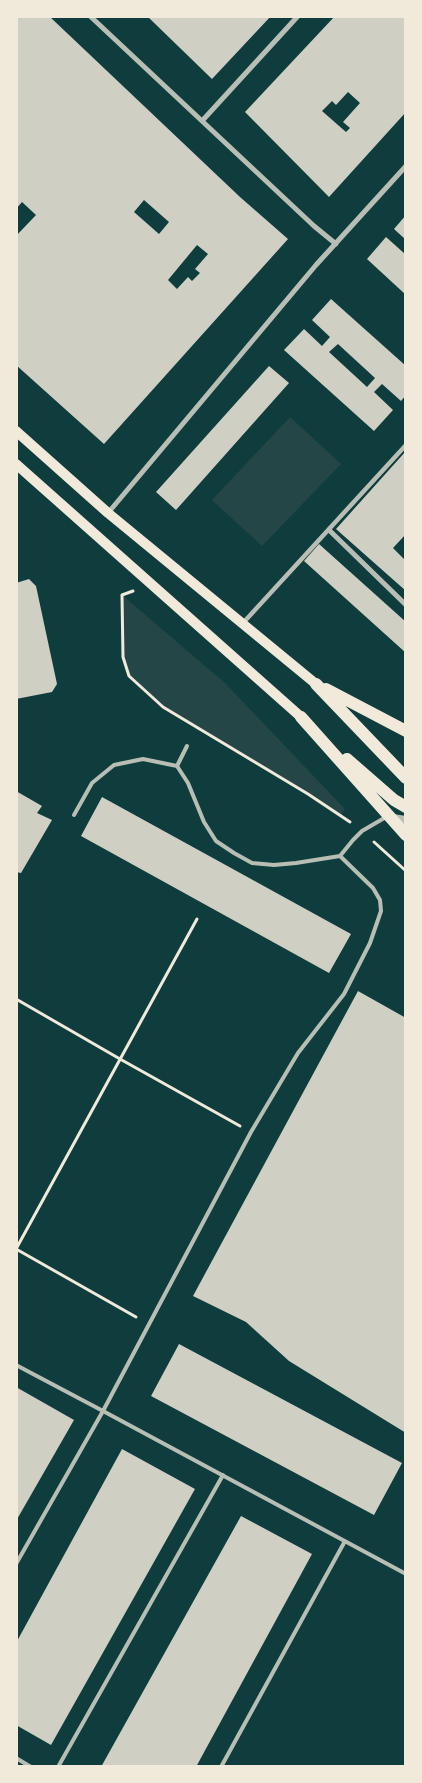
<!DOCTYPE html>
<style>
body{margin:0}
#map{position:relative;width:422px;height:1783px;overflow:hidden;background:#0f3d3e;font-family:"Public Sans",sans-serif}
canvas{display:block}
.frame{position:absolute;inset:0;border:18px solid #f1e9da;pointer-events:none}
</style>
<div id="map">
<canvas width="422" height="1783"></canvas>
<div class="frame"></div>
</div>
<script>
const c = document.querySelector('canvas').getContext('2d');
c.lineJoin = 'round';
function paint(path, color) {
  c.fillStyle = color;
  c.fill(path, 'evenodd');
}
function shape(rows) {
  const path = new Path2D();
  for (const r of rows) {
    path.moveTo(r[0], r[1]);
    for (let i = 2; i < r.length; i += 2) path.lineTo(r[i], r[i + 1]);
  }
  return path;
}
function stroke(path, color, width, dash) {
  c.strokeStyle = color;
  c.lineWidth = width;
  c.lineCap = dash ? 'butt' : 'round';
  c.setLineDash(dash || []);
  c.stroke(path);
}
paint(shape([
 [290,417,341,464,262,546,212,500],
 [122,595,225,683,345,809,341,815,163,707,129,676,123,657]
]), '#244646');
paint(shape([
 [16,16,49,16,240,197,288,239,104,444,16,365,16,236,36,215,22,202,16,209],
 [144,200,169,222,159,234,134,212],
 [197,245,208,254,195,269,200,273,192,281,188,277,177,289,168,280],
 [147,16,271,16,212,79],
 [335,16,406,16,406,112,329,197,245,112],
 [348,92,360,103,343,122,350,128,346,132,322,111,332,101,336,105],
 [406,215,406,240,394,229],
 [386,237,405,254,406,253,406,295,367,259],
 [331,299,406,366,406,395,401,401,382,384,374,392,393,410,374,431,284,350,304,329,322,346,330,337,312,320],
 [338,344,375,378,367,387,329,352],
 [269,366,289,383,176,510,156,492],
 [406,451,406,534,393,548,406,561,406,591,336,529],
 [319,544,406,622,406,653,304,561],
 [29,579,36,586,57,684,52,692,16,699,16,583],
 [16,791,42,806,37,813,52,820,21,873,16,872],
 [102,797,351,934,329,973,81,836],
 [358,991,406,1018,406,1433,289,1361,246,1322,193,1296],
 [179,1344,402,1463,374,1515,151,1396],
 [16,1387,74,1420,16,1521],
 [122,1449,195,1489,51,1745,16,1725,16,1643],
 [241,1516,312,1554,196,1767,101,1767]
]), '#cfcfc3');
stroke(shape([
 [133,591,122,595,123,657,129,676,163,707,308,794,350,822],
 [374,842,406,871],
 [16,999,120,1059,240,1126],
 [136,1317,16,1249,197,919]
]), '#f1e9da', 3);
stroke(shape([
 [177,766,187,746],
 [74,815,92,783,114,765,143,759,177,766,188,783,204,822,216,841,234,853,252,863,274,865,296,863,340,856],
 [393,816,406,818],
 [386,817,362,831,353,840,340,856,373,888,380,900,381,911,370,943,344,994,298,1053,251,1132,103,1411,406,1574],
 [397,819,406,822],
 [16,1365,103,1411,16,1564],
 [16,1758,31,1767],
 [58,1767,223,1475],
 [221,1767,345,1541]
]), '#b8beb3', 4);
stroke(shape([
 [243,623,406,445]
]), '#b8beb3', 4.5);
stroke(shape([
 [90,16,314,226,336,244],
 [202,121,298,16],
 [108,513,316,265,406,166],
 [329,530,406,605]
]), '#b8beb3', 5);
stroke(shape([
 [16,431,108,513,316,684],
 [16,464,301,717]
]), '#f1e9da', 10);
stroke(shape([
 [316,684,406,778],
 [326,689,406,731],
 [301,717,406,835],
 [347,759,394,800,406,807]
]), '#f1e9da', 12);
</script>
